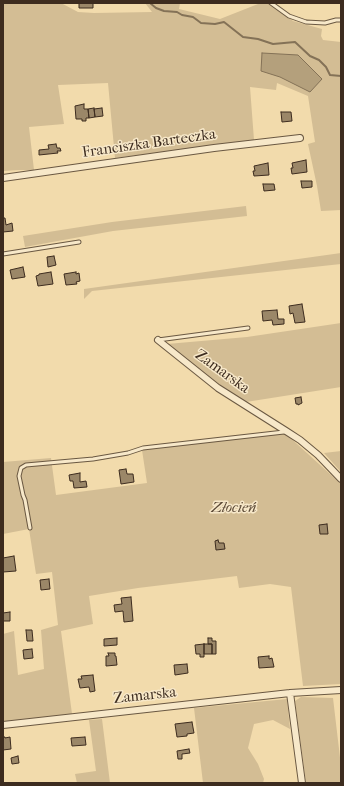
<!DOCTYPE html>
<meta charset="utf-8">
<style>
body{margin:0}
#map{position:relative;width:344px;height:786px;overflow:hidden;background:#f2dbac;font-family:"IM FELL French Canon",serif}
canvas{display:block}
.frame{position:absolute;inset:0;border:4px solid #3d2c1f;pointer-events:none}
</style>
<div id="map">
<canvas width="344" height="786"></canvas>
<div class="frame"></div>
</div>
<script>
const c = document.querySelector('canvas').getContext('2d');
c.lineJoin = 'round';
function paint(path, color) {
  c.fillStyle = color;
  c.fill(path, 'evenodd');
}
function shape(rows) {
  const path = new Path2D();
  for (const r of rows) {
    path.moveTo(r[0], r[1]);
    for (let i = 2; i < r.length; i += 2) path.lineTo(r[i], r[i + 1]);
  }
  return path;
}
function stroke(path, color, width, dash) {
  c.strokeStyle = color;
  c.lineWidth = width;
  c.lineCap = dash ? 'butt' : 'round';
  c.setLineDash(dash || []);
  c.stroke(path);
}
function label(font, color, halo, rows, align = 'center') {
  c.font = font + ' "IM FELL French Canon",serif';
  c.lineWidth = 3;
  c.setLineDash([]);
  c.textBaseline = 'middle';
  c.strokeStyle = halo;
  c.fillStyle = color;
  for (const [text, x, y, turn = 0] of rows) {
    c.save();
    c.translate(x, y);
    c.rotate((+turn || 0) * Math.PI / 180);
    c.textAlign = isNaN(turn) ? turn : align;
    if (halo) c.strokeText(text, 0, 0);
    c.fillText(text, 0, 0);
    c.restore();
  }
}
paint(shape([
 [3,3,61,3,78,12,94,13,152,12,145,3,180,3,179,9,220,19,258,4,258,3,270,3,293,21,322,29,321,36,323,40,341,42,341,210,321,211,317,186,308,144,315,142,308,96,277,83,276,90,250,87,254,140,115,158,108,83,58,85,64,124,29,127,34,170,20,170,3,171],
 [246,206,247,216,113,231,25,247,23,236,112,222],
 [341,253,341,264,92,291,84,299,84,289],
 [341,323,341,387,246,402,221,387,167,344,247,337],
 [285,433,341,484,341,684,303,686,291,587,270,584,239,588,237,576,138,588,89,596,93,624,61,631,72,714,3,722,3,634,14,631,18,675,44,669,41,630,58,625,52,572,36,574,29,529,3,534,3,462,51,458,56,495,147,483,142,450],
 [341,451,341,472,324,453],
 [301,697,333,698,341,766,341,783,306,783,295,701],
 [287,699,290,729,273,720,254,724,248,748,258,764,264,779,263,783,203,783,194,708],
 [102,719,110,783,77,783,75,774,96,771,89,720]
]), '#d3bd94');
const water = shape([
 [262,53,298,55,322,79,310,92,280,77,261,71,262,53]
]);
paint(water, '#b4a07c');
stroke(water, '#847257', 1);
stroke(shape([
 [150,3,156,8,164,11,177,12,182,15,193,17,201,23,215,24,224,22,243,37,258,39,273,44,295,42,310,56,319,60,326,67,330,75,341,76]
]), '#847257', 2);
const building = shape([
 [79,3,93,3,93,8,79,8,79,3],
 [84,104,84,109,88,109,89,118,86,118,86,121,82,121,82,119,76,119,75,106,84,104],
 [94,108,95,117,89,118,88,109,94,108],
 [102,108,103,116,95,117,94,109,102,108],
 [281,112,291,112,292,121,282,122,281,112],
 [56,144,57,148,60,148,61,151,57,151,58,153,39,155,39,150,49,149,48,145,56,144],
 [306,160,307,172,292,174,291,168,293,168,292,163,306,160],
 [268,163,269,175,254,176,253,171,255,171,254,166,268,163],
 [301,181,312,181,312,187,302,188,301,181],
 [263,184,274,184,275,190,264,191,263,184],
 [3,218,5,218,6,225,12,223,13,231,3,232,3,218],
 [54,256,56,265,48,267,47,257,54,256],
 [23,267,25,277,12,279,10,270,23,267],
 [51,272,53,284,38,286,36,276,39,275,39,274,51,272],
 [76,272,76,274,79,273,80,281,76,282,77,284,66,285,64,274,76,272],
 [302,304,305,322,295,323,293,313,290,314,289,306,302,304],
 [277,310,278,319,284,319,284,324,273,325,272,320,263,321,262,311,277,310],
 [301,397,302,403,298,405,298,404,296,404,295,398,301,397],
 [126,469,127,474,133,474,134,482,121,484,119,470,126,469],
 [80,473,80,482,86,481,87,487,74,488,73,481,70,481,69,475,80,473],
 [327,524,328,534,320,534,319,525,327,524],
 [218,540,219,543,224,543,225,549,216,550,215,541,218,540],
 [14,556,16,571,3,572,3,558,14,556],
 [49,579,50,589,41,590,40,580,49,579],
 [131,597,133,621,124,622,123,611,115,612,114,605,122,604,121,598,131,597],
 [10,612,10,621,3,621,3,613,10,612],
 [26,630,32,630,33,641,27,641,26,630],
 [117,638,117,645,104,646,104,639,117,638],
 [208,638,212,638,212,641,216,641,216,654,212,654,212,644,208,644,208,638],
 [204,644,204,657,200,657,200,654,196,654,195,645,204,644],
 [204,644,212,644,212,654,204,654,204,644],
 [32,649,33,658,24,659,23,650,32,649],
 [108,653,115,653,115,656,116,656,117,665,106,666,106,656,109,656,108,653],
 [269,656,269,659,272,658,274,667,259,668,258,657,269,656],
 [187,664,188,673,175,675,174,665,187,664],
 [93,675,95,691,90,692,89,687,80,688,78,679,82,679,81,676,93,675],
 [192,722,194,733,187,734,187,736,177,737,175,724,192,722],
 [3,737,5,737,5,738,10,737,11,749,3,750,3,737],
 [85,737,86,745,72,746,71,738,85,737],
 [189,749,190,753,182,754,182,759,178,759,177,751,189,749],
 [18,756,19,763,12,764,11,758,18,756]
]);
paint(building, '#9b8768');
stroke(building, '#3d2c1f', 1);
const lane = shape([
 [271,3,289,16,306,22,325,23,336,20,341,20],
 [3,254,79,242],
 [158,340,248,328],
 [30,528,25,500,23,495,19,476,21,468,26,465,93,459,128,453,143,448,284,432]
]);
const street = shape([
 [3,178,101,164,214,148,300,138],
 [158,340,218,388,286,431,300,440,318,455,341,479],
 [290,693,302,783],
 [3,725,290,693,341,690]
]);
stroke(lane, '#6a5842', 5);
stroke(street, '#6a5842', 8);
stroke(lane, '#f7e8c9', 3);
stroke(street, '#f7e8c9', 6);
label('15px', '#3d2c1f', '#f7e8c9', [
 ["Franciszka Barteczka",149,144,-8],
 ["Zamarska",222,372,36],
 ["Zamarska",145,696,-6]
]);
label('italic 15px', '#5b4936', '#f7e8c9', [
 ["Złocień",234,508]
]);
</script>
